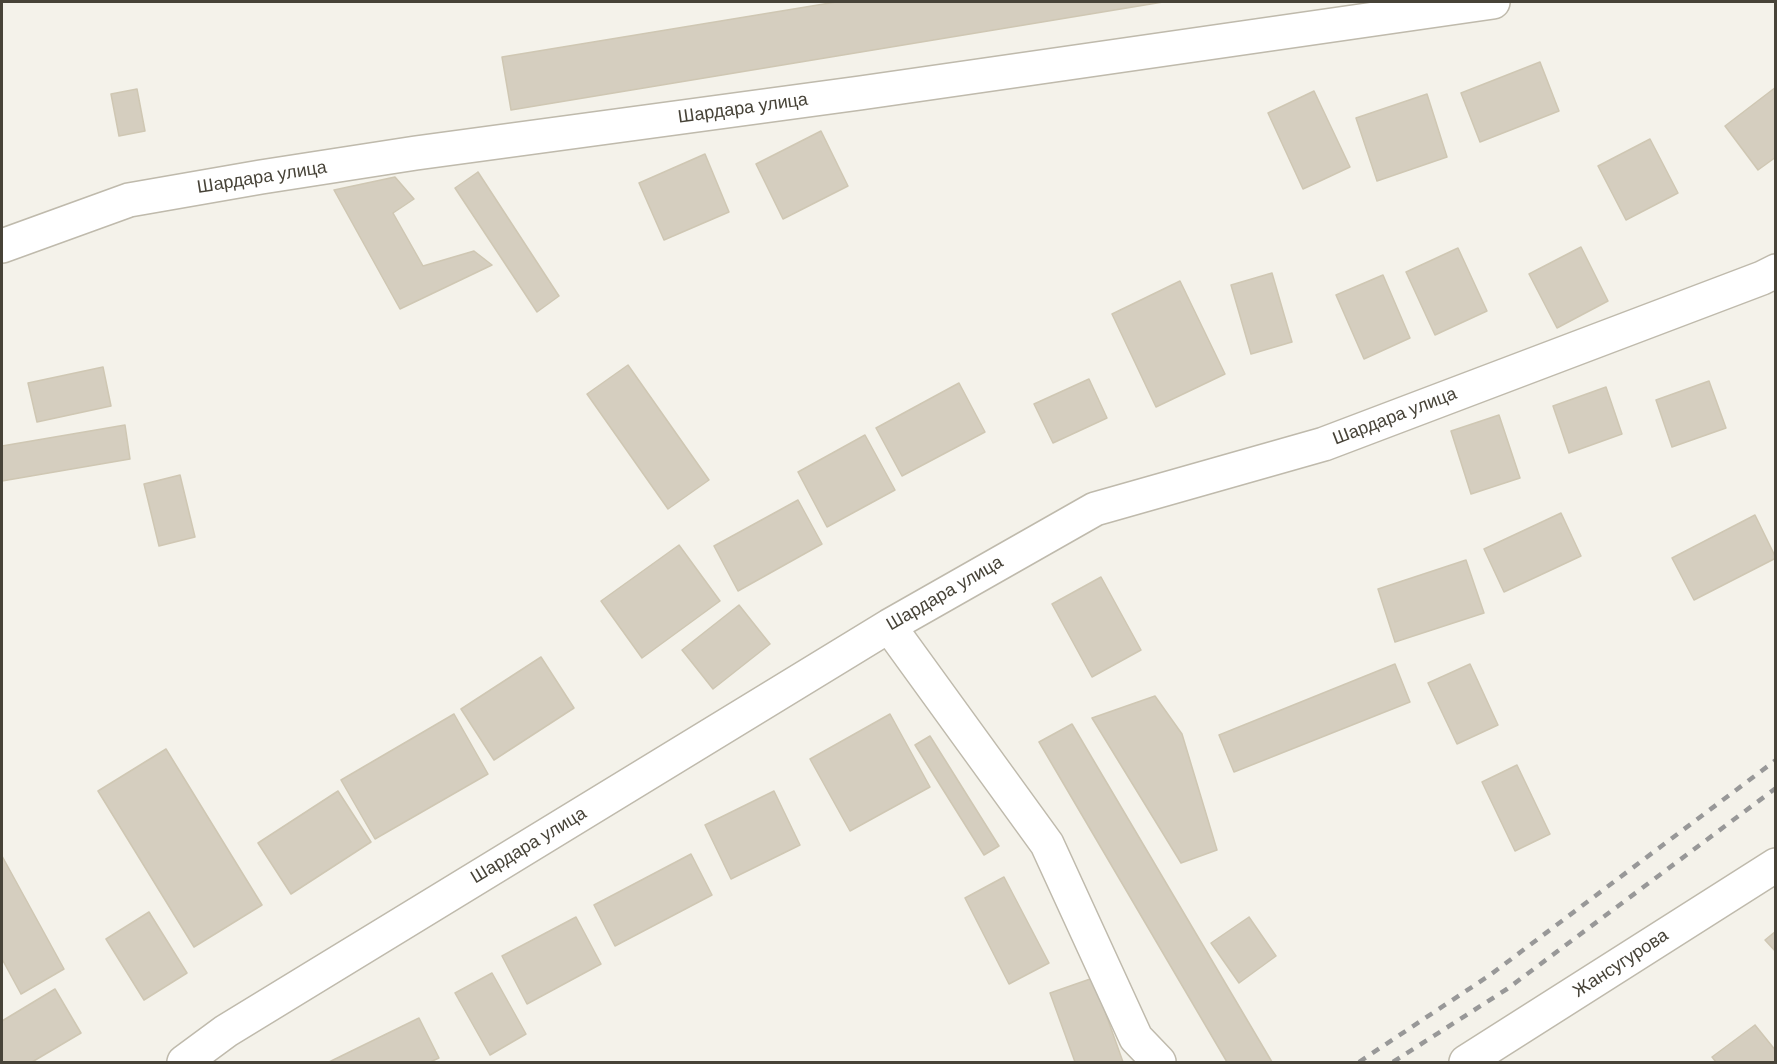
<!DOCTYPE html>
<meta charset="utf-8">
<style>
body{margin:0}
#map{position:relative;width:1777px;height:1064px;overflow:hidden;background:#f4f2ea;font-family:"DM Sans",sans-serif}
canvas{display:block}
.frame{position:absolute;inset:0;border:3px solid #474338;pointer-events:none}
</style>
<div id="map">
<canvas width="1777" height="1064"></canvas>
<div class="frame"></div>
</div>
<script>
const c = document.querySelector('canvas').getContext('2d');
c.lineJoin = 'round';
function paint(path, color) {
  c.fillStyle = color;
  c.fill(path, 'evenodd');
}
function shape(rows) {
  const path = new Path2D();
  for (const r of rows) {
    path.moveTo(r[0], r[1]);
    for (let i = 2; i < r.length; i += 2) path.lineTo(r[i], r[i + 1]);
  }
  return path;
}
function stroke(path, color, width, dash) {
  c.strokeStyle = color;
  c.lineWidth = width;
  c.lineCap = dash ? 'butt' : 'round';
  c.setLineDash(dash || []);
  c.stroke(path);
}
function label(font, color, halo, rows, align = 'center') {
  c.font = font + ' "DM Sans",sans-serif';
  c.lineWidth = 5;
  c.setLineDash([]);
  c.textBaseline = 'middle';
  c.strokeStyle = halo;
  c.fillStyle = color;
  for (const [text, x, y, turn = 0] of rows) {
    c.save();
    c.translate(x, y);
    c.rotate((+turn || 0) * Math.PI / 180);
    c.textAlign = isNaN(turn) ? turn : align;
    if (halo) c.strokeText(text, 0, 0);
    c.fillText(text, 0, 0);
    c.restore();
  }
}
const building = shape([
 [836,2,1163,2,511,110,502,57,836,2],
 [1540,62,1559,111,1480,142,1461,93,1540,62],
 [1776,87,1776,157,1758,170,1725,126,1776,87],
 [137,89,145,131,119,136,111,94,137,89],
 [1314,91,1350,167,1303,189,1268,113,1314,91],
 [1427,94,1447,157,1377,181,1356,118,1427,94],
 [821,131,848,186,783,219,756,164,821,131],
 [1650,139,1678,193,1626,220,1598,166,1650,139],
 [705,154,729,212,664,240,639,183,705,154],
 [478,172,559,296,537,312,455,188,478,172],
 [395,177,414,199,393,213,423,266,474,251,492,265,400,309,334,190,395,177],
 [1581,247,1608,301,1557,328,1529,274,1581,247],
 [1458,248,1487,311,1435,335,1406,272,1458,248],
 [1272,273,1292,342,1251,354,1231,285,1272,273],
 [1383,275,1410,338,1364,359,1336,295,1383,275],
 [1180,281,1225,374,1156,407,1112,314,1180,281],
 [628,365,709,480,668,509,587,394,628,365],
 [103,367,111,406,37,422,28,383,103,367],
 [1089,379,1107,418,1053,443,1034,404,1089,379],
 [1709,381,1726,428,1672,447,1656,400,1709,381],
 [959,383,985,432,902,476,876,428,959,383],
 [1606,387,1622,434,1569,453,1553,406,1606,387],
 [1499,415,1520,478,1471,494,1451,431,1499,415],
 [125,425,130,459,2,481,2,446,125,425],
 [865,435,895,490,827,527,798,472,865,435],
 [180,475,195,537,159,546,144,484,180,475],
 [798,500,822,544,738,591,714,546,798,500],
 [1561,513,1581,556,1504,592,1484,549,1561,513],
 [1755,515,1776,558,1694,600,1672,558,1755,515],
 [679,545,720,601,642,658,601,601,679,545],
 [1466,560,1484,613,1395,642,1378,589,1466,560],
 [1101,577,1141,650,1092,677,1052,604,1101,577],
 [739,605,770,644,713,689,682,650,739,605],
 [541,657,574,708,494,760,461,709,541,657],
 [1395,664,1410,702,1234,772,1219,735,1395,664],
 [1470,664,1498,725,1457,744,1428,683,1470,664],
 [1155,696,1182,734,1217,850,1181,863,1092,718,1155,696],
 [454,714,488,774,375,839,341,780,454,714],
 [890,714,930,787,850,831,810,759,890,714],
 [1072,724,1272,1062,1227,1062,1039,742,1072,724],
 [930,736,999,846,984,855,915,745,930,736],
 [166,749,262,905,194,947,98,791,166,749],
 [1517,765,1550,834,1515,851,1482,782,1517,765],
 [338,791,371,842,291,894,258,843,338,791],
 [774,791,800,845,731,879,705,825,774,791],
 [691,854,712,895,615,946,594,905,691,854],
 [2,856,64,969,21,994,2,959,2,856],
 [1004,877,1049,963,1009,984,965,898,1004,877],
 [149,912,187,973,144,1000,106,939,149,912],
 [576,917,601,964,527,1004,502,956,576,917],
 [1249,917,1276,956,1239,983,1211,943,1249,917],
 [1776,931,1776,952,1765,940,1776,931],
 [492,973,526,1034,490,1055,455,993,492,973],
 [1093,978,1123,1062,1075,1062,1050,993,1093,978],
 [55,989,81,1033,32,1062,2,1062,2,1021,55,989],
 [419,1018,439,1058,430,1062,329,1062,419,1018],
 [1755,1025,1776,1051,1776,1062,1716,1062,1712,1057,1755,1025]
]);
paint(building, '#d5cebf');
stroke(building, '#cfc7b3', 1.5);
const minor = shape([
 [2,246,129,200,261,177,416,153,860,93,1493,2],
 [889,626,1047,844,1136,1038,1159,1062],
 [184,1062,226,1031,889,626,1095,509,1324,444,1762,278,1776,271],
 [1466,1062,1776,865]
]);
stroke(minor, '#bfbaac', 36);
stroke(minor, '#fff', 33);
stroke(shape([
 [1359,1062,1490,975,1776,760],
 [1393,1062,1507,989,1776,788]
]), '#989898', 4.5, [8, 8]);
label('18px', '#474338', '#fff', [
 ["Шардара улица",743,109,-8],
 ["Шардара улица",262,178,-9],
 ["Шардара улица",1395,417,-21],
 ["Шардара улица",945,594,-30],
 ["Шардара улица",529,846,-31],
 ["Жансугурова",1621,964,-33]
]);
</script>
